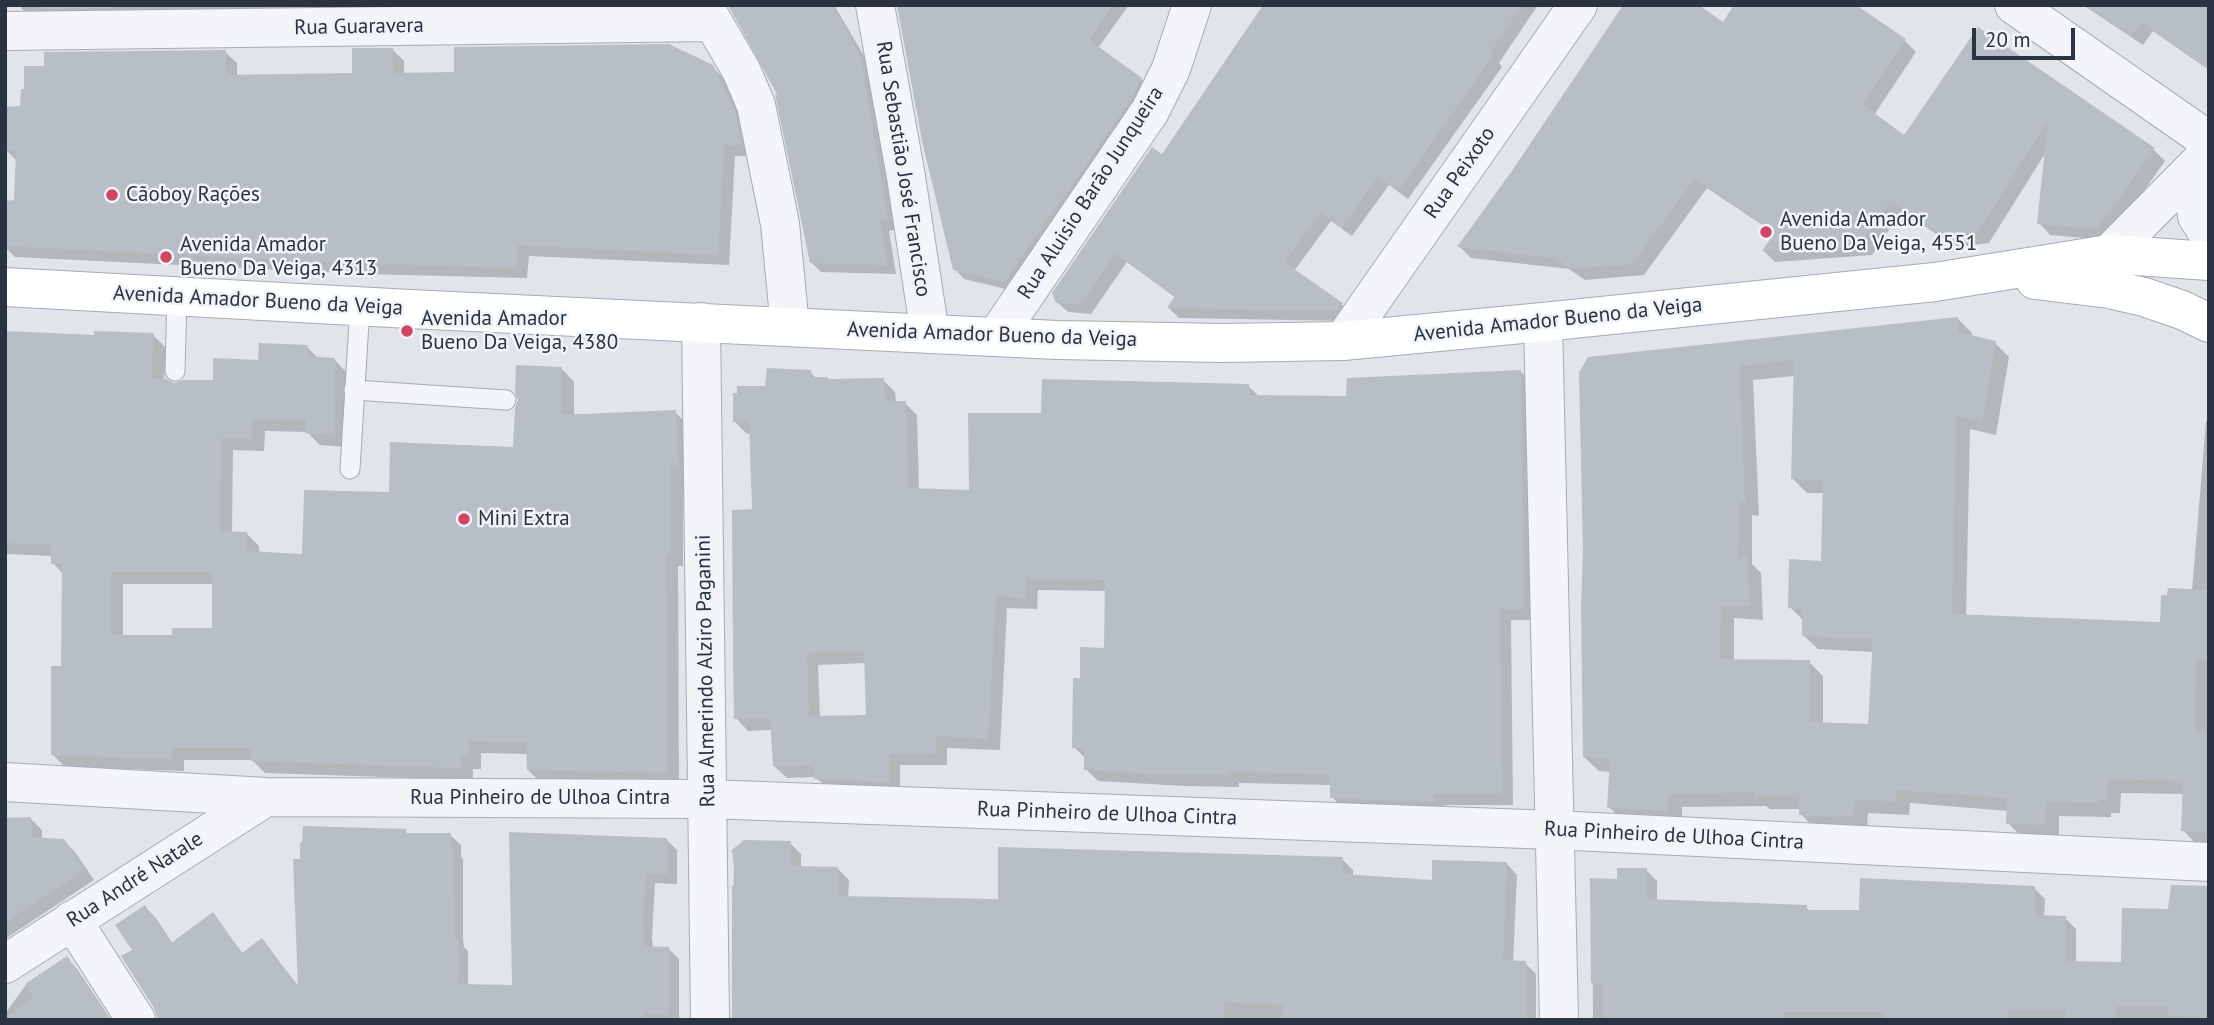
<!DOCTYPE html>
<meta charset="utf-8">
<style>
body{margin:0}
#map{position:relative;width:2214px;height:1025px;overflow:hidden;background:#e1e5e9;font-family:"PT Sans",sans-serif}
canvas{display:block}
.frame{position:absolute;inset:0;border:7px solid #293341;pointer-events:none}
.scale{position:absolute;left:1972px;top:28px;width:103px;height:32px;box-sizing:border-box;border:4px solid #293341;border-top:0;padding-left:9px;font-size:21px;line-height:24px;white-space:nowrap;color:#293341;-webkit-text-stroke:5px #f0f3f7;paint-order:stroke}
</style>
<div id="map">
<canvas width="2214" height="1025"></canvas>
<div class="frame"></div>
<div class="scale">20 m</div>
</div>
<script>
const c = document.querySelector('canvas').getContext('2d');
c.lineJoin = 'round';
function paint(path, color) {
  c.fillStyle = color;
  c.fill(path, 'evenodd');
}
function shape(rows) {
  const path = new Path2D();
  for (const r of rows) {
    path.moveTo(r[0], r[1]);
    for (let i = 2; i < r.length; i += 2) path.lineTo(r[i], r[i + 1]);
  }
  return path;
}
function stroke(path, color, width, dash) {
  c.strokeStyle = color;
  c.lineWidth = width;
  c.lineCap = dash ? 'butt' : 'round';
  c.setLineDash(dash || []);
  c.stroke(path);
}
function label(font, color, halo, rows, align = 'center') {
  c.font = font + ' "PT Sans",sans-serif';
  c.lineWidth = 5;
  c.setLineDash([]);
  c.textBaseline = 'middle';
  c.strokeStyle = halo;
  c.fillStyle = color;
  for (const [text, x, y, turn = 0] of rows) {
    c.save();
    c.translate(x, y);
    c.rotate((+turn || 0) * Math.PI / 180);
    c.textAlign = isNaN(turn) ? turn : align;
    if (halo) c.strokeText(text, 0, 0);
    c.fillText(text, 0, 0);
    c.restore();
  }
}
paint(shape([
 [21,5,693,5,31,18,21,8],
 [731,5,834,5,870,66,897,229,889,231,896,274,821,272,811,262,782,100],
 [899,5,1129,5,1098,48,1141,79,1150,88,1014,291,964,279,955,269],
 [1266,5,1538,5,1499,63,1502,67,1408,199,1389,185,1352,236,1331,221,1294,271,1342,305,1352,315,1347,321,1179,318,1169,308,1176,298,1127,262,1091,314,1068,312,1057,302,1162,157],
 [2083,5,2209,5,2209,70,2153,31,2143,45],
 [1723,24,1905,41,1916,52,1874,115,1905,137,1979,29,2153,149,2165,161,2109,240,2050,235,2039,223,2046,152,1989,243,1956,247,1902,211,1872,255,1775,262,1764,251,1776,234,1707,188,1644,275,1585,280,1569,269,1471,258,1460,247,1604,40],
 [393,50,404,61,404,75,712,66,724,79,746,125,752,156,735,156,729,265,529,256,527,278,363,274,15,257,5,247,5,212,15,201,17,161,6,150,22,108,225,52,237,63,237,77,353,74],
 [1958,319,1972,333,1972,337,1995,343,2009,357,1996,435,1970,429,1966,617,2161,624,2192,591,2206,421,2209,421,2209,845,2197,845,2183,830,2185,794,2121,793,2120,813,2111,813,2111,817,2059,816,2059,839,2022,837,2008,823,2008,811,1910,803,1909,815,1868,813,1867,831,1815,829,1801,814,1801,809,1770,809,1766,806,1682,807,1682,824,1624,822,1609,807,1611,772,1599,771,1584,757,1585,552,1581,373],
 [1795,376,1793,479,1807,493,1824,493,1822,563,1790,607,1804,621,1803,635,1818,649,1874,652,1869,726,1823,724,1823,676,1809,662,1734,661,1734,618,1763,620,1761,573,1752,564,1752,515,1759,516,1753,380],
 [5,333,95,337,153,335,166,348,164,381,174,385,215,382,260,362,307,347,319,359,335,360,347,373,346,447,320,445,307,432,265,431,264,451,233,450,232,533,247,534,259,546,259,554,304,556,390,494,515,448,562,369,574,382,574,416,675,412,688,425,690,479,683,478,683,566,678,566,679,785,541,783,528,770,528,754,481,753,481,769,473,769,473,780,265,773,252,760,184,760,184,771,65,767,52,754,63,668,63,574,53,563,53,556,5,554],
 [123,584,214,584,214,630,174,637,123,637],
 [1520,371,1532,383,1535,620,1511,620,1513,805,1444,805,1445,813,1344,809,1332,797,1332,785,1239,783,1239,787,1185,786,1098,781,1086,769,1086,759,1074,747,1081,680,1106,649,1107,591,1038,590,1037,609,1007,608,1000,750,947,748,947,765,900,765,900,793,828,790,816,777,787,778,774,766,772,730,748,731,736,718,754,511,751,433,747,434,735,422,767,388,810,372,817,379,829,381,883,380,895,392,896,403,905,403,917,415,919,490,970,492,1043,415,1248,386,1259,396,1348,397],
 [866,663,867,716,820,718,818,665],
 [31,819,42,830,42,839,64,841,75,852,94,880,5,939,5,820],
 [405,831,409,835,450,835,461,845,461,856,463,859,463,939,464,947,468,951,468,986,514,986,666,839,677,850,677,884,655,883,652,938,653,948,669,949,679,959,679,1020,159,1020,145,907,155,917,173,944,213,915,243,954,262,940,300,988],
 [790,843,801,854,801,868,838,869,849,880,848,898,1000,900,1342,859,1353,870,1353,877,1433,882,1507,864,1517,875,1513,962,1525,963,1536,974,1536,1020,733,1020,734,851],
 [1646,870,1657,881,1657,901,1806,907,1811,912,1861,912,2034,888,2045,899,2044,917,2065,918,2076,929,2076,963,2122,964,2170,911,2209,887,2209,1020,1593,1020,1592,879,1619,881],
 [67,958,77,969,111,1020,5,1020,5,1014,25,986]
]), '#0003');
paint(shape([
 [42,5,242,5,42,9],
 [728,5,832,5,860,55,888,220,880,221,888,265,810,263,775,94,778,96],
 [897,5,1113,5,1089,40,1142,78,1131,100,1004,282,953,270,922,141],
 [1263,5,1522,5,1490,53,1493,55,1398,191,1378,177,1341,228,1321,212,1284,262,1343,303,1337,311,1167,308,1175,296,1116,253,1080,304,1056,303,1052,293,1152,147,1162,154],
 [1623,5,1699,5,1723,22,1734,5,1856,5,1906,39,1862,104,1904,135,1978,27,2155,148,2097,229,2037,224,2048,120,1978,232,1943,236,1890,201,1861,244,1762,251,1775,232,1695,178,1632,264,1571,269,1556,258,1457,247,1514,168],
 [2085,5,2209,5,2209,69,2142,22,2132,36],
 [669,44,713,65,735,112,742,145,724,145,718,255,518,245,516,268,351,263,5,246,5,201,14,200,16,151,5,151,5,107,20,106,21,89,24,89,24,66,44,66,44,52,226,50,226,75,352,73,352,48,393,48,393,73,454,72,454,47],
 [1958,317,1958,332,1996,341,1982,421,1956,416,1952,614,2160,622,2161,595,2167,595,2168,588,2209,590,2209,660,2196,660,2194,731,2209,731,2209,832,2181,831,2183,781,2107,779,2107,800,2098,800,2098,803,2046,802,2045,825,2006,824,2007,798,1896,790,1896,801,1854,800,1853,817,1799,815,1799,795,1754,796,1754,792,1669,794,1668,811,1607,808,1610,759,1583,757,1581,607,1583,552,1579,373,1588,357],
 [1794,360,1791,479,1823,480,1821,561,1789,559,1788,608,1802,609,1802,636,1873,639,1868,724,1810,722,1810,660,1720,659,1721,605,1750,606,1747,557,1738,557,1739,502,1745,502,1739,366],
 [5,331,94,335,94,331,154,333,151,379,166,379,174,383,183,380,213,380,213,358,258,360,259,343,308,345,307,356,335,358,334,435,305,433,306,420,253,419,252,439,221,438,220,531,247,532,247,551,302,554,304,490,389,492,390,442,513,447,515,408,518,400,515,393,516,365,562,367,561,415,676,410,678,467,671,466,671,554,666,554,667,773,527,770,526,742,469,741,469,757,461,757,461,768,251,761,251,748,172,748,172,759,51,755,51,666,61,666,62,564,51,564,51,544,5,543],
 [111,572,212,572,212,628,172,628,172,635,111,635],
 [767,368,811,370,812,377,828,377,828,379,884,378,885,401,906,401,908,488,969,490,968,413,1041,413,1042,379,1249,384,1249,395,1346,396,1347,378,1521,370,1524,609,1500,609,1502,793,1433,794,1434,802,1330,798,1330,774,1227,772,1227,775,1172,775,1084,770,1084,748,1072,748,1073,678,1080,678,1080,647,1104,648,1105,580,1026,579,1026,598,996,596,988,739,936,736,935,754,889,754,889,782,814,779,814,765,773,766,770,718,734,719,733,661,732,510,752,509,749,421,733,422,733,393,737,393,737,386,765,386],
 [864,651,866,715,809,716,807,653],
 [31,817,32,837,64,839,85,869,5,922,5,818],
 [303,826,406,829,406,833,451,833,451,847,453,847,454,927,455,939,459,939,458,984,512,985,509,832,667,838,668,874,646,874,642,927,644,928,643,946,669,947,669,1015,643,1013,642,1020,158,1020,154,1008,121,956,132,950,115,925,145,905,171,943,213,912,242,953,262,938,298,987,293,859,300,859,300,842,302,843],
 [744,840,791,841,791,866,838,867,838,896,998,899,998,847,1343,857,1343,874,1432,880,1432,860,1507,862,1503,960,1526,961,1526,1020,1282,1020,1283,1005,1224,1002,1224,1020,732,1020,732,886,736,885,732,850],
 [1617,868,1647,868,1647,899,1807,905,1807,910,1859,910,1860,878,2035,886,2034,915,2066,916,2066,961,2121,962,2122,908,2168,909,2171,885,2209,886,2209,1018,2168,1015,2168,1007,2116,1006,2116,1020,2065,1020,2065,1010,2008,1010,2008,1020,1883,1020,1883,1012,1784,1012,1784,1020,1603,1020,1603,984,1591,983,1590,878,1617,879],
 [67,956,110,1020,5,1020,5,1018,34,998,25,984]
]), '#b8bec6');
const service = shape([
 [175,371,177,296],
 [354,390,506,400],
 [350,469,360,306]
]);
const minor = shape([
 [703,5,741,70,756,105,780,224,790,327],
 [875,5,906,177,930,334],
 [2014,5,2209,141],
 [5,31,713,22],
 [2200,162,2193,193,2197,216,2209,235],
 [2109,254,2200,162,2209,149],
 [701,322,710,1020],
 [1543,322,1559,1020],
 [996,337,1150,111,1171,69,1192,5],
 [1343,341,1578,5],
 [5,782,266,797,707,799,1554,830,2209,862],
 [72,920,136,1020],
 [5,964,266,797]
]);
const secondary = shape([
 [2035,280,2109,289,2144,297,2182,310,2209,323],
 [5,287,410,309,1057,340,1223,343,1343,341,1543,322,1935,282,2109,254,2209,261]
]);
stroke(service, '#a6acb3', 21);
stroke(minor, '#a6acb3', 40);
stroke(secondary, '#a6acb3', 40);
stroke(service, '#f3f5f8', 19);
stroke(minor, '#f3f5f8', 38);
stroke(secondary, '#fff', 38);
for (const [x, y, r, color] of [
 [112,195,7,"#cf4563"],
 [1766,232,7,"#cf4563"],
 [166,257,7,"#cf4563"],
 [407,331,7,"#cf4563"],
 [464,519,7,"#cf4563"]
]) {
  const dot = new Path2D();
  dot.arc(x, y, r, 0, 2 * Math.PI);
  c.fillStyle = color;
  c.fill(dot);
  stroke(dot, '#f0f3f7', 2.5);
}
label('21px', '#293341', '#f0f3f7', [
 ["Rua Guaravera",359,27,-1],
 ["Rua Sebastião José Francisco",903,169,81],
 ["Rua Peixoto",1460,173,-55],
 ["Rua Aluisio Barão Junqueira",1091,193,-57],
 ["Avenida Amador Bueno da Veiga",258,301,3],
 ["Avenida Amador Bueno da Veiga",1558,320,-6],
 ["Avenida Amador Bueno da Veiga",992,335,2],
 ["Rua Almerindo Alziro Paganini",706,671,-91],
 ["Rua Pinheiro de Ulhoa Cintra",540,798],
 ["Rua Pinheiro de Ulhoa Cintra",1107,814,2],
 ["Rua Pinheiro de Ulhoa Cintra",1674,836,3],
 ["Rua André Natale",135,880,-33]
]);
label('21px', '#293341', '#f0f3f7', [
 ["Cãoboy Rações",126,195],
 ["Avenida Amador",1780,220],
 ["Bueno Da Veiga, 4551",1780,244],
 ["Avenida Amador",180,245],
 ["Bueno Da Veiga, 4313",180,269],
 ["Avenida Amador",421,319],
 ["Bueno Da Veiga, 4380",421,343],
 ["Mini Extra",478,519]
], 'left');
</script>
